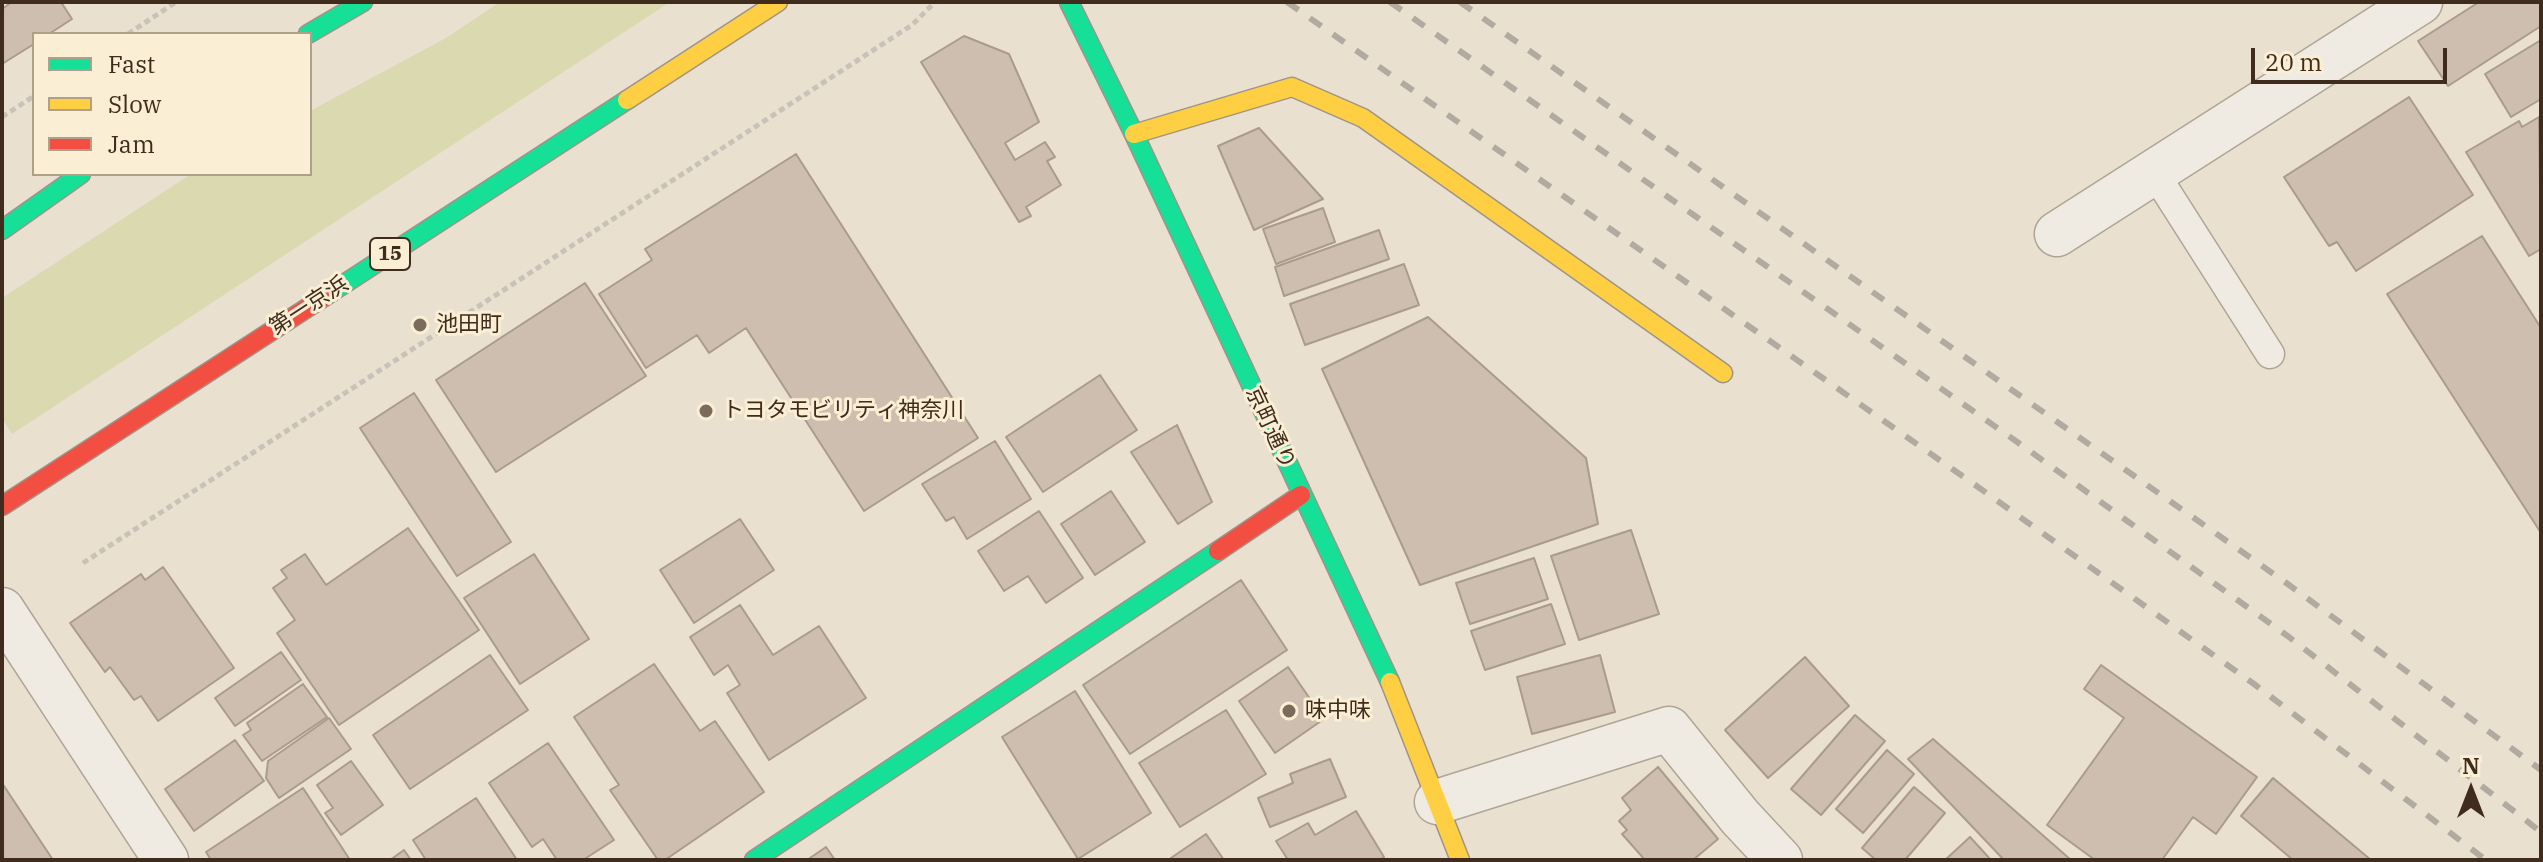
<!DOCTYPE html>
<meta charset="utf-8">
<style>
body{margin:0}
#map{position:relative;width:2543px;height:862px;overflow:hidden;background:#e9e0cf;font-family:"IBM Plex Serif",serif}
canvas{display:block}
.frame{position:absolute;inset:0;border:4px solid #402c1d;pointer-events:none}
.legend{position:absolute;left:32px;top:32px;width:280px;height:144px;box-sizing:border-box;background:#faeed5;border:2px solid #b0a08b;margin:0;padding:10px 14px;list-style:none;font-size:24px;color:#402c1d}
.legend li{display:flex;align-items:center;gap:16px;height:40px}
.legend b{width:40px;border:2px solid #b0a08b}
.north{position:absolute;left:2431px;top:750px;width:80px;height:80px;-webkit-text-stroke:6px #faeed5;paint-order:stroke;rotate:0deg;font-size:22px;font-weight:700;line-height:32px;text-align:center;color:#402c1d}
.north::after{content:'';display:block;margin:auto;width:28px;height:36px;background:#402c1d;clip-path:polygon(50% 0,100% 100%,50% 72%,0 100%)}
.scale{position:absolute;left:2251px;top:48px;width:196px;height:36px;box-sizing:border-box;border:4px solid #402c1d;border-top:0;padding-left:10px;font-size:24px;line-height:28px;white-space:nowrap;color:#402c1d;-webkit-text-stroke:6px #faeed5;paint-order:stroke}
</style>
<div id="map">
<canvas width="2543" height="862"></canvas>
<div class="frame"></div>
<ul class="legend">
<li><b style="height:10px;background:#16e098"></b>Fast</li>
<li><b style="height:10px;background:#ffcf43"></b>Slow</li>
<li><b style="height:10px;background:#f24e42"></b>Jam</li>
</ul>
<div class="north">N</div>
<div class="scale">20 m</div>
</div>
<script>
const c = document.querySelector('canvas').getContext('2d');
c.lineJoin = 'round';
function paint(path, color) {
  c.fillStyle = color;
  c.fill(path, 'evenodd');
}
function shape(rows) {
  const path = new Path2D();
  for (const r of rows) {
    path.moveTo(r[0], r[1]);
    for (let i = 2; i < r.length; i += 2) path.lineTo(r[i], r[i + 1]);
  }
  return path;
}
function stroke(path, color, width, dash) {
  c.strokeStyle = color;
  c.lineWidth = width;
  c.lineCap = dash ? 'butt' : 'round';
  c.setLineDash(dash || []);
  c.stroke(path);
}
function label(font, color, halo, rows, align = 'center') {
  c.font = font + ' "IBM Plex Serif","Noto Sans JP",serif';
  c.lineWidth = 6;
  c.setLineDash([]);
  c.textBaseline = 'middle';
  c.strokeStyle = halo;
  c.fillStyle = color;
  for (const [text, x, y, turn = 0] of rows) {
    c.save();
    c.translate(x, y);
    c.rotate((+turn || 0) * Math.PI / 180);
    c.textAlign = isNaN(turn) ? turn : align;
    if (halo) c.strokeText(text, 0, 0);
    c.fillText(text, 0, 0);
    c.restore();
  }
}
paint(shape([
 [500,2,670,2,12,434,2,418,2,298,191,174,310,174,310,111,446,38]
]), '#dbd9b0');
const building = shape([
 [12,2,61,2,72,19,49,34,34,34,34,44,2,64,2,9,12,2],
 [2479,2,2541,2,2541,26,2448,86,2418,41,2479,2],
 [964,36,1009,54,1039,122,1005,143,1015,160,1045,142,1055,157,1047,161,1061,185,1026,207,1031,216,1019,222,921,62,964,36],
 [2541,40,2541,99,2511,117,2485,74,2541,40],
 [2409,97,2473,195,2356,271,2337,242,2329,246,2284,177,2409,97],
 [2539,117,2541,249,2529,256,2466,152,2519,121,2522,127,2539,117],
 [1259,128,1323,199,1254,230,1218,146,1259,128],
 [796,154,978,438,864,511,746,328,709,353,697,335,646,368,599,294,652,260,645,249,796,154],
 [1323,208,1335,242,1276,264,1263,229,1323,208],
 [1379,230,1389,259,1284,296,1275,267,1379,230],
 [2482,236,2541,328,2541,533,2387,294,2482,236],
 [1404,264,1419,305,1305,345,1290,304,1404,264],
 [585,283,646,376,496,472,436,380,585,283],
 [1428,317,1586,458,1598,524,1420,585,1322,369,1428,317],
 [1100,375,1137,430,1043,492,1006,437,1100,375],
 [414,393,511,542,457,576,360,428,414,393],
 [1177,425,1212,502,1178,524,1131,452,1177,425],
 [995,441,1031,499,967,539,954,517,946,521,922,484,995,441],
 [1111,491,1145,542,1095,575,1061,524,1111,491],
 [1039,511,1083,578,1046,603,1028,576,1004,591,978,551,1039,511],
 [740,519,774,570,694,623,660,570,740,519],
 [408,528,479,630,339,725,277,633,295,620,273,588,287,578,281,570,305,554,326,585,408,528],
 [1631,530,1659,614,1579,640,1551,556,1631,530],
 [534,554,589,639,520,684,464,598,534,554],
 [1534,558,1548,599,1470,624,1456,583,1534,558],
 [163,567,234,668,158,721,141,696,134,700,110,667,105,672,70,623,141,574,145,580,163,567],
 [1241,580,1287,650,1130,754,1083,685,1241,580],
 [1551,604,1565,644,1485,670,1471,631,1551,604],
 [740,605,773,655,819,626,866,698,769,760,727,693,740,685,728,665,714,675,690,637,740,605],
 [281,652,301,680,235,726,215,698,281,652],
 [490,655,528,710,410,789,373,735,490,655],
 [1600,655,1615,712,1532,734,1517,677,1600,655],
 [1805,657,1849,706,1768,778,1725,730,1805,657],
 [654,664,700,731,715,721,764,792,665,860,658,860,610,790,619,785,574,717,654,664],
 [2101,665,2257,777,2216,834,2193,817,2162,860,2095,860,2047,825,2124,718,2084,689,2101,665],
 [1288,667,1324,719,1275,753,1239,701,1288,667],
 [303,684,327,717,262,761,243,735,251,730,247,723,303,684],
 [1075,691,1151,813,1078,859,1002,737,1075,691],
 [1226,710,1266,774,1180,827,1139,763,1226,710],
 [1855,715,1885,741,1821,815,1791,789,1855,715],
 [329,718,351,749,279,798,266,778,268,761,329,718],
 [1933,739,2071,860,2004,860,1908,759,1933,739],
 [235,740,264,781,194,831,165,789,235,740],
 [548,743,614,840,583,860,557,860,543,839,532,847,489,783,548,743],
 [1887,750,1914,774,1863,833,1836,809,1887,750],
 [1330,759,1346,797,1270,827,1258,798,1293,783,1290,774,1330,759],
 [351,761,383,805,341,835,325,813,333,808,317,785,351,761],
 [1658,767,1718,839,1693,860,1645,860,1622,834,1627,830,1619,821,1631,810,1622,798,1658,767],
 [2273,778,2371,860,2293,860,2241,816,2273,778],
 [2,783,53,860,2,860,2,783],
 [1914,787,1945,813,1905,860,1876,860,1862,848,1914,787],
 [303,788,350,860,211,860,206,852,303,788],
 [476,798,517,860,426,860,413,840,476,798],
 [1356,811,1384,857,1379,860,1288,860,1276,841,1308,823,1315,835,1356,811],
 [1206,834,1224,860,1168,860,1206,834],
 [1970,837,1991,860,1945,860,1970,837],
 [826,847,835,860,807,860,826,847],
 [404,850,411,860,390,860,404,850]
]);
paint(building, '#cebeaf');
stroke(building, '#aa9b8d', 2);
const lane = shape([
 [2154,172,2270,354]
]);
const street = shape([
 [2057,234,2420,2],
 [2,610,166,860],
 [1437,802,1669,729,1740,817,1780,860]
]);
const fast = shape([
 [1069,2,1134,134,1390,682],
 [308,34,363,2],
 [2,230,81,174],
 [324,297,627,100],
 [754,860,1218,551]
]);
const slow = shape([
 [627,100,778,2],
 [1134,134,1292,87,1363,118,1723,373],
 [1390,682,1460,860]
]);
const jam = shape([
 [2,506,324,297],
 [1218,551,1301,495]
]);
stroke(lane, '#aea597', 31);
stroke(street, '#aea597', 47);
stroke(fast, '#9e9488', 21);
stroke(slow, '#9e9488', 21);
stroke(jam, '#9e9488', 21);
stroke(shape([
 [128,34,176,2],
 [2,117,34,96],
 [83,563,912,25,935,2]
]), '#c9c2b8', 5, [6, 4]);
stroke(lane, '#f0ebe2', 28);
stroke(street, '#f0ebe2', 44);
stroke(fast, '#16e098', 18);
stroke(slow, '#ffcf43', 18);
stroke(jam, '#f24e42', 18);
stroke(shape([
 [1287,2,1978,487,2254,684,2486,860],
 [1390,2,2013,439,2289,637,2541,832],
 [1460,2,2285,582,2541,770]
]), '#b0aaa1', 6, [14, 14]);
for (const [x, y, r, color] of [
 [420,325,8,"#7b6b5b"],
 [706,411,8,"#7b6b5b"],
 [1289,711,8,"#7b6b5b"]
]) {
  const dot = new Path2D();
  dot.arc(x, y, r, 0, 2 * Math.PI);
  c.fillStyle = color;
  c.fill(dot);
  stroke(dot, '#faeed5', 3);
}
for (const [x, y, w] of [
 [390,254,40]
]) {
  const box = new Path2D();
  box.roundRect(x - w / 2, y - 16, w, 32, 6);
  c.fillStyle = '#faeed5';
  c.fill(box);
  stroke(box, '#402c1d', 2);
}
label('bold 20px', '#402c1d', null, [
 ["15",390,254]
]);
label('22px', '#402c1d', '#faeed5', [
 ["第一京浜",309,306,-33],
 ["京町通り",1270,428,65]
]);
label('22px', '#402c1d', '#faeed5', [
 ["池田町",436,325],
 ["トヨタモビリティ神奈川",722,411],
 ["味中味",1305,711]
], 'left');
</script>
